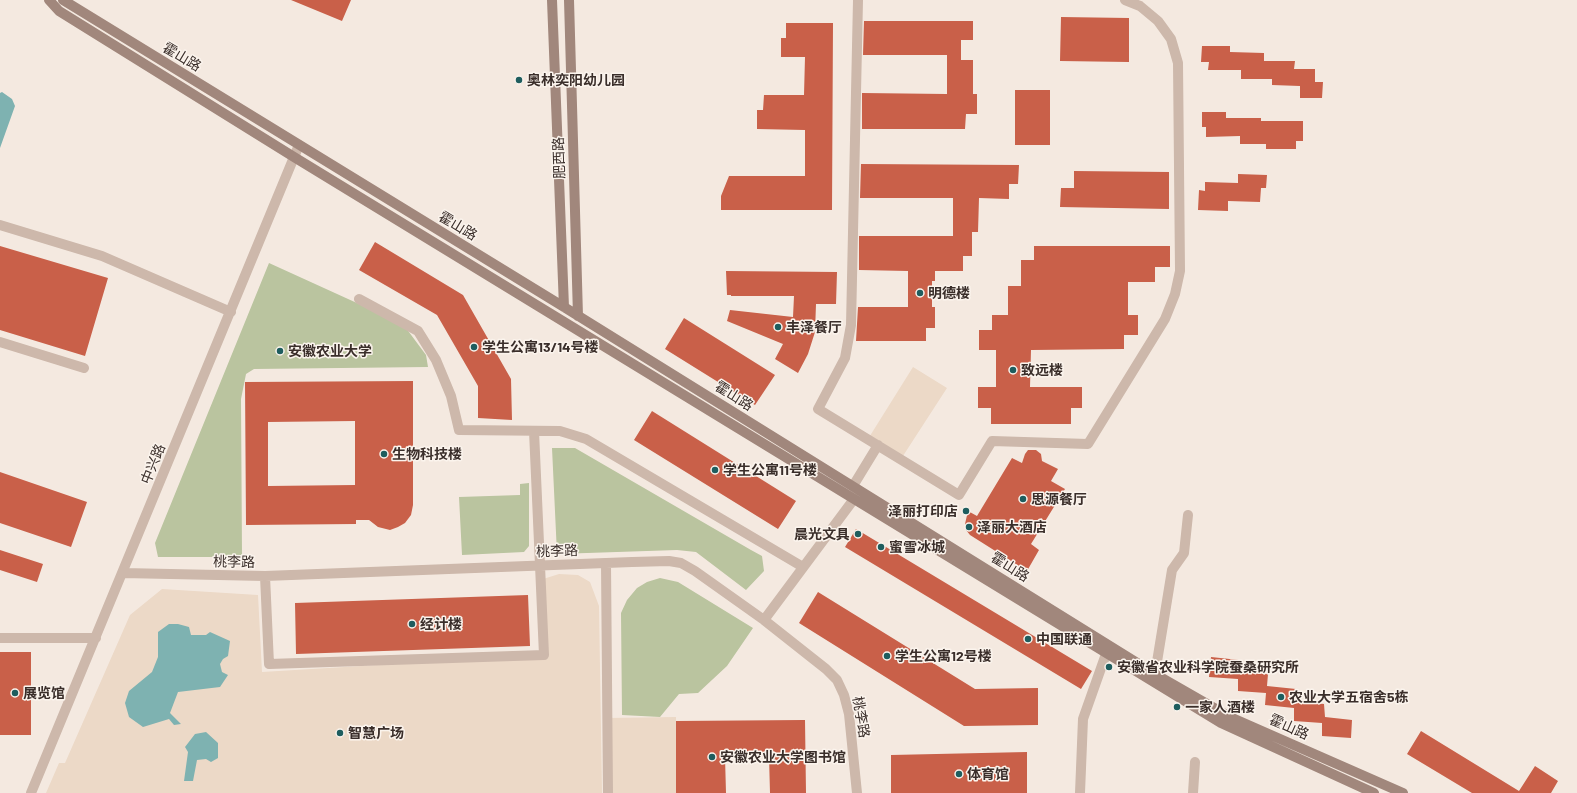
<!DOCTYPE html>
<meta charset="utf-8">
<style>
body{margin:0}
canvas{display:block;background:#f4e9e0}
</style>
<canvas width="1577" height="793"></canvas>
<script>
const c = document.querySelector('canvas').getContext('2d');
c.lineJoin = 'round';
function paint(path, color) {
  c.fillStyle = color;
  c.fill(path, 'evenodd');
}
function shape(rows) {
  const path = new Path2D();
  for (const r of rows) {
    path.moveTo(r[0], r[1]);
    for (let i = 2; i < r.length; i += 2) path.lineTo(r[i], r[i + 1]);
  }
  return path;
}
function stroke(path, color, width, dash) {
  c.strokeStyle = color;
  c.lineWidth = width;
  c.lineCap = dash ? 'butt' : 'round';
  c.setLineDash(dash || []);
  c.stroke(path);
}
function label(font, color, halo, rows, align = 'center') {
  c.font = font + ' Barlow,"Noto Sans SC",sans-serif';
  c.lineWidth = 3;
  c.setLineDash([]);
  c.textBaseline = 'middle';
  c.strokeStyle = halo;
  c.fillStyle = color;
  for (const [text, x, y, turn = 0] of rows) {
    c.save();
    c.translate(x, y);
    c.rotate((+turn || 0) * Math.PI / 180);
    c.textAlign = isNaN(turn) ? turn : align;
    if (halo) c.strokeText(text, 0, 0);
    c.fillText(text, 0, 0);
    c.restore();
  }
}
paint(shape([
 [269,263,403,324,426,355,428,367,254,369,246,374,241,399,242,557,158,557,155,543],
 [552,448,575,448,751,550,762,556,764,571,746,590,696,552,677,550,557,554],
 [529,483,529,546,524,552,462,555,459,497,520,495,520,484],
 [660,578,678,582,753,628,727,666,698,693,679,694,660,717,622,715,621,613,627,600,637,588,647,582]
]), '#bac49f');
paint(shape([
 [913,367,947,388,901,459,868,439],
 [559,574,578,575,590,582,599,606,602,793,46,793,59,763,65,763,130,615,162,589,258,595,262,672,543,655,540,580],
 [676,717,676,793,608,793,607,718]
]), '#ecd9c7');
paint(shape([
 [2,92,12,99,15,106,0,148,0,93],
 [169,624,178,624,189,627,191,635,206,635,210,632,230,641,228,656,223,659,220,664,222,672,228,675,220,687,178,692,170,713,181,724,174,725,169,719,143,727,129,717,125,703,129,691,152,672,158,657,158,632],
 [206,732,218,743,218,758,211,762,206,759,197,760,193,781,184,781,188,752,185,747,195,734]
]), '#7eb2b1');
paint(shape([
 [291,0,351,0,342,21],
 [1061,17,1129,18,1129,62,1060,61],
 [864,21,973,21,973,40,961,40,961,60,973,60,973,94,977,94,977,114,966,114,965,129,862,129,862,93,947,94,947,55,863,55],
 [786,23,833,23,832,210,721,210,721,196,729,176,805,176,805,130,757,129,757,110,763,110,764,95,804,95,805,57,781,57,781,38,786,38],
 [1202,46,1230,46,1230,52,1264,53,1264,61,1295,61,1294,69,1315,69,1315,82,1323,82,1322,98,1300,98,1300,86,1272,85,1272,79,1241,79,1241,70,1208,70,1209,62,1201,62],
 [1015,90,1050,90,1050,145,1015,145],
 [1202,112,1226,112,1226,118,1261,118,1261,121,1303,121,1303,141,1296,141,1296,149,1266,149,1266,144,1240,144,1240,136,1206,137,1206,127,1202,127],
 [861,164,1019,165,1018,184,1009,184,1009,199,979,198,978,232,972,232,972,256,963,256,963,271,935,271,935,281,932,281,932,307,935,307,935,328,926,328,926,341,856,341,858,307,908,307,908,271,859,270,859,236,953,236,953,198,860,198],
 [1074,171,1169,172,1169,209,1060,207,1061,188,1074,188],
 [1238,174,1267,175,1266,188,1261,188,1260,202,1228,201,1228,211,1198,210,1199,190,1205,191,1205,182,1238,183],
 [375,242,463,295,511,379,512,420,478,418,478,386,437,315,359,270],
 [0,246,108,278,85,356,0,330],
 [1034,246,1170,246,1170,267,1155,267,1155,282,1128,282,1128,315,1138,315,1138,335,1124,335,1124,349,1031,350,1030,387,1082,387,1082,408,1071,408,1071,424,991,424,991,408,978,408,978,387,996,387,996,350,979,350,979,330,992,330,992,315,1008,315,1008,286,1021,286,1021,260,1034,260],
 [726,271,837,272,836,304,816,304,815,332,808,354,798,373,775,359,783,344,727,321,730,310,793,317,794,296,731,296,731,295,727,295],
 [684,318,775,375,755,405,665,349],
 [413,381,413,505,411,515,405,523,398,527,390,530,378,527,369,520,356,520,356,524,246,525,245,382],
 [355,421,355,485,268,486,268,422],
 [652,411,796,501,778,529,634,440],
 [1028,450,1036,450,1041,454,1042,461,1058,469,1051,481,1065,489,1031,544,1039,550,1027,571,970,535,966,530,965,524,968,511,977,516,1012,458,1022,463,1025,454],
 [0,472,87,502,71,547,0,523],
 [856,529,1092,671,1081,689,845,547],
 [0,550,43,564,37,582,0,570],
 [818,592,975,689,1038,688,1038,725,964,726,799,623],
 [528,595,530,646,296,654,295,603],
 [0,652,31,652,31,735,0,735],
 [1211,657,1239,660,1239,672,1268,674,1267,686,1296,689,1296,701,1324,704,1325,717,1352,720,1351,738,1322,736,1322,723,1294,721,1294,708,1265,705,1266,693,1238,691,1238,679,1209,677],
 [805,720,806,793,770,793,769,756,725,757,726,793,676,793,676,721],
 [1421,731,1519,791,1535,766,1558,781,1551,793,1472,793,1407,754],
 [1027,752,1027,793,891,793,891,755]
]), '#c96049');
stroke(shape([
 [858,0,851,325,845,358,818,409,959,495,992,441,1088,444,1165,319,1175,294,1180,271,1178,63,1171,39,1158,21,1140,6,1125,0],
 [0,225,102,256,231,312],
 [359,299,418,331,436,360,451,396,459,430,560,431,586,439,803,567],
 [0,342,84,368],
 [853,486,878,445],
 [606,563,608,793],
 [123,573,265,576,632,562,669,561,681,563,695,571,764,620,826,669,837,680,844,695,849,714,857,793],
 [265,576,269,664,544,655,534,431],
 [764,620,854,499],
 [0,638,96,638],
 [1155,674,1172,570,1184,553,1188,515],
 [31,793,299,145],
 [1080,793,1083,719,1106,654],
 [1193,793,1195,762]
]), '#cdb8ab', 10);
stroke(shape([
 [49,0,59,11,294,157,1221,723,1374,793],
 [63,0,564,307,1155,674,1230,717,1403,793],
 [552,0,564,307],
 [569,0,578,316]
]), '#a1877c', 10);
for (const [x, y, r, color] of [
 [519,80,4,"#1e5d5e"],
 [920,293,4,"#1e5d5e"],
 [778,327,4,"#1e5d5e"],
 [474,347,4,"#1e5d5e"],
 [280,351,4,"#1e5d5e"],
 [1013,370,4,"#1e5d5e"],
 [384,454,4,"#1e5d5e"],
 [715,470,4,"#1e5d5e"],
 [1023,499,4,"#1e5d5e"],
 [966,511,4,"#1e5d5e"],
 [969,527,4,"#1e5d5e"],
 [858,534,4,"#1e5d5e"],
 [881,547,4,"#1e5d5e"],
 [412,624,4,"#1e5d5e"],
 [1028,639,4,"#1e5d5e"],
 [887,656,4,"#1e5d5e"],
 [1109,667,4,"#1e5d5e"],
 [15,693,4,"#1e5d5e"],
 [1281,697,4,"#1e5d5e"],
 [1177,707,4,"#1e5d5e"],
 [340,733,4,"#1e5d5e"],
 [712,757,4,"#1e5d5e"],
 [959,774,4,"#1e5d5e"]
]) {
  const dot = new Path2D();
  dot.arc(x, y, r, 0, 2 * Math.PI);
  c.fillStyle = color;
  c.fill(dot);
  stroke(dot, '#fbf4ed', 1.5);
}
label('14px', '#3a2e2a', '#fbf4ed', [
 ["霍山路",182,57,31],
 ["肥西路",559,158,-92],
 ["霍山路",458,226,31],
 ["霍山路",734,396,32],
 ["中兴路",153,464,-68],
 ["桃李路",557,551,-2],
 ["桃李路",234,562,1],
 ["霍山路",1010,567,32],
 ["桃李路",861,717,80],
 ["霍山路",1289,727,24]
]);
label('bold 14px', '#3a2e2a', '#fbf4ed', [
 ["奥林奕阳幼儿园",527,80],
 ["明德楼",928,293],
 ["丰泽餐厅",786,327],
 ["学生公寓13/14号楼",482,347],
 ["安徽农业大学",288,351],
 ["致远楼",1021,370],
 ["生物科技楼",392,454],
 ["学生公寓11号楼",723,470],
 ["思源餐厅",1031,499],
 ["泽丽打印店",958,511,"right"],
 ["泽丽大酒店",977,527],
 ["晨光文具",850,534,"right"],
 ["蜜雪冰城",889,547],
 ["经计楼",420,624],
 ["中国联通",1036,639],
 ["学生公寓12号楼",895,656],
 ["安徽省农业科学院蚕桑研究所",1117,667],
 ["展览馆",23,693],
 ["农业大学五宿舍5栋",1289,697],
 ["一家人酒楼",1185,707],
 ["智慧广场",348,733],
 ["安徽农业大学图书馆",720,757],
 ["体育馆",967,774]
], 'left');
</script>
